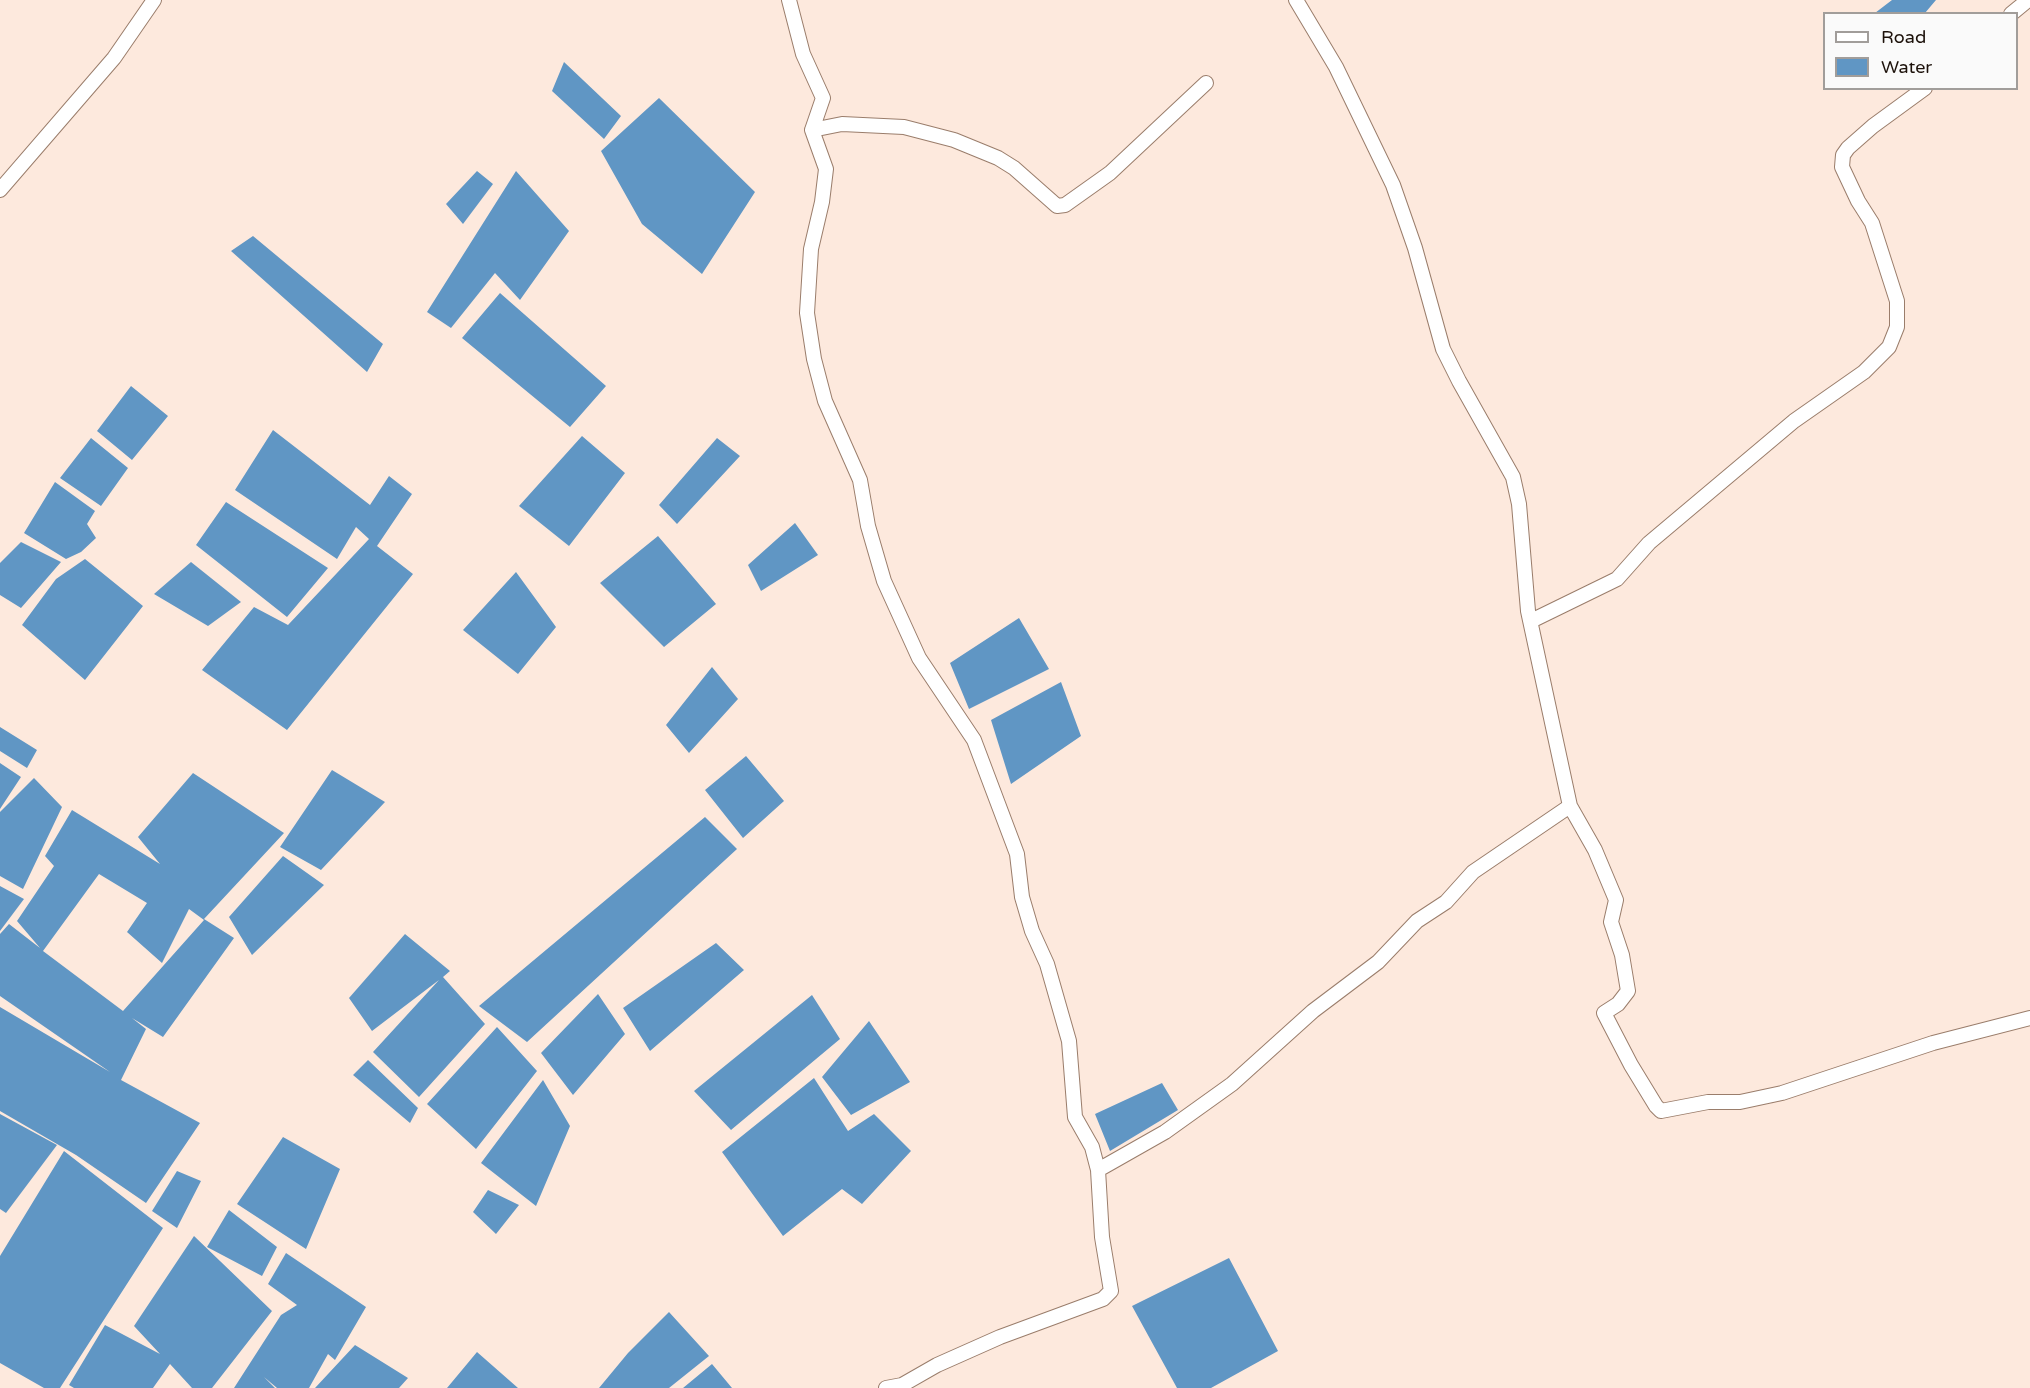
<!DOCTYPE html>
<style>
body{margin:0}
#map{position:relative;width:2030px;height:1388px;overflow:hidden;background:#fde9dd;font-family:"Varela Round",sans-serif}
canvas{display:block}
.legend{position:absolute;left:1823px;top:12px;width:195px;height:78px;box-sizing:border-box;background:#fafafa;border:2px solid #a19d9a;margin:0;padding:8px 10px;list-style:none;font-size:18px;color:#1c110a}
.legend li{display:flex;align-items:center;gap:12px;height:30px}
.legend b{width:30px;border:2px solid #a19d9a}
</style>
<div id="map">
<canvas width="2030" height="1388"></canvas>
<ul class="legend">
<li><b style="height:8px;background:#fff"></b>Road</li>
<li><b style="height:16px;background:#6096c4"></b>Water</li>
</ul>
</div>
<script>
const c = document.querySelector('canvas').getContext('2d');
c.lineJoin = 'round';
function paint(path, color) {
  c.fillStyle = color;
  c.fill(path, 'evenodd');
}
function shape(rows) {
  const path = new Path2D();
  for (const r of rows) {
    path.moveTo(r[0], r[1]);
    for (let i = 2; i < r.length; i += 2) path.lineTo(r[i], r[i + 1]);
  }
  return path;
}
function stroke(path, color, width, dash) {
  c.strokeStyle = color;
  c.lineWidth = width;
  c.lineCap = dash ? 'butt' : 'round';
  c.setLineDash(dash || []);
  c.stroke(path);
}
paint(shape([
 [1892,0,1936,0,1925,13,1875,13],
 [564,62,621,116,604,139,552,91],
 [659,98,755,192,702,274,642,224,601,151],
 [477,171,493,184,463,224,446,204],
 [516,171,569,231,520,300,495,273,451,328,427,312],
 [253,236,383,344,367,372,231,251],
 [500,293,606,386,570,427,462,338],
 [131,386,168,416,132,460,97,431],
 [273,430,370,505,389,476,412,494,377,546,413,574,287,730,202,670,254,607,288,625,369,539,356,527,337,559,235,490],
 [582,436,625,473,569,546,519,506],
 [91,438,128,468,101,506,60,478],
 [717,438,740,456,677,524,659,505],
 [55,482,95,511,87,524,96,538,81,552,66,559,24,533],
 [226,502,328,568,287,617,196,545],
 [795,523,818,555,761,591,748,565],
 [658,536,716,604,664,647,600,583],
 [21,542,61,562,21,608,0,595,0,563],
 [85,559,143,606,85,680,22,625,56,579],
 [191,562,241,602,208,626,154,594],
 [516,572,556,627,518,674,463,630],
 [1019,618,1049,669,969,709,950,663],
 [712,667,738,699,689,753,666,725],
 [1061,682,1081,736,1011,784,991,720],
 [0,727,37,750,27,768,0,751],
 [746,756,784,801,743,838,705,790],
 [0,763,21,777,0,809],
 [332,770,385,802,321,870,280,847],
 [193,773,284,833,204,919,234,938,163,1037,132,1018,146,1029,121,1080,200,1123,146,1203,76,1155,0,1111,0,1007,110,1072,0,996,0,934,9,924,40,948,17,921,54,866,45,856,72,810,160,864,138,837],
 [99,874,147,903,127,932,162,963,189,909,204,920,123,1011,43,951],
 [34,778,62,807,23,889,0,876,0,812],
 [705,817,737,849,527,1042,479,1006],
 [283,856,324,885,252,955,229,917],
 [0,886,24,899,0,931],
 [405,934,450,971,443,977,485,1024,419,1097,373,1052,439,980,372,1031,349,998],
 [716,943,744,970,650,1051,623,1008],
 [598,994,625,1034,573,1095,541,1053],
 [812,995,840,1039,731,1130,694,1091],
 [869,1021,910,1082,851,1115,822,1077],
 [497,1027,537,1071,476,1149,427,1104],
 [368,1060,418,1108,410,1123,353,1075],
 [814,1078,848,1131,874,1114,911,1151,862,1204,842,1189,783,1236,722,1152],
 [543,1080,570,1126,536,1206,481,1163],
 [1162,1083,1178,1110,1110,1151,1095,1114],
 [0,1114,57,1145,6,1213,0,1209],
 [283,1137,340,1169,306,1249,237,1204],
 [64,1151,163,1228,60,1388,44,1388,0,1363,0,1256],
 [177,1171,201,1181,177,1228,152,1211],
 [488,1190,519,1205,496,1234,473,1212],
 [229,1210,277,1247,262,1276,207,1247],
 [194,1236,272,1311,212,1388,192,1388,170,1364,153,1388,74,1388,69,1385,105,1325,160,1354,134,1326],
 [286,1253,366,1307,335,1360,328,1354,309,1388,277,1388,264,1377,275,1388,234,1388,281,1315,297,1305,268,1284],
 [1229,1258,1278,1351,1211,1388,1177,1388,1132,1306],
 [669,1312,709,1356,669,1388,599,1388,628,1353],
 [355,1345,408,1378,399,1388,315,1388],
 [477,1352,518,1388,447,1388],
 [712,1364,732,1388,683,1388]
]), '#6096c4');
const minor = shape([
 [789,0,803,54,823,98,812,130,826,169,822,202,811,249,807,313,814,359,825,401,860,480,868,526,884,581,919,658,974,740,1017,854,1022,897,1032,931,1047,964,1069,1041,1075,1117,1092,1147,1098,1170,1102,1237,1111,1291,1103,1299,1000,1337,937,1365,902,1385,886,1388],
 [1296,0,1336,67,1393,185,1415,248,1443,349,1459,381,1513,477,1519,504,1528,611,1570,806,1595,850,1616,900,1611,922,1622,955,1628,991,1618,1004,1604,1013,1631,1065,1656,1106,1661,1111,1708,1102,1740,1102,1782,1093,1933,1043,2030,1018],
 [2011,14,2028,0],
 [812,130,842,124,904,127,954,140,998,158,1014,168,1057,206,1065,205,1110,173,1206,83],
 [0,190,114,58,154,0],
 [1531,621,1617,579,1649,543,1794,421,1864,372,1889,347,1897,327,1897,301,1872,223,1858,201,1842,167,1843,155,1848,148,1873,126,1925,88],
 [1098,1170,1165,1132,1232,1084,1313,1011,1378,962,1417,921,1446,902,1473,872,1570,806]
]);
stroke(minor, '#9a7d6b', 16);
stroke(minor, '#fff', 14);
</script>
